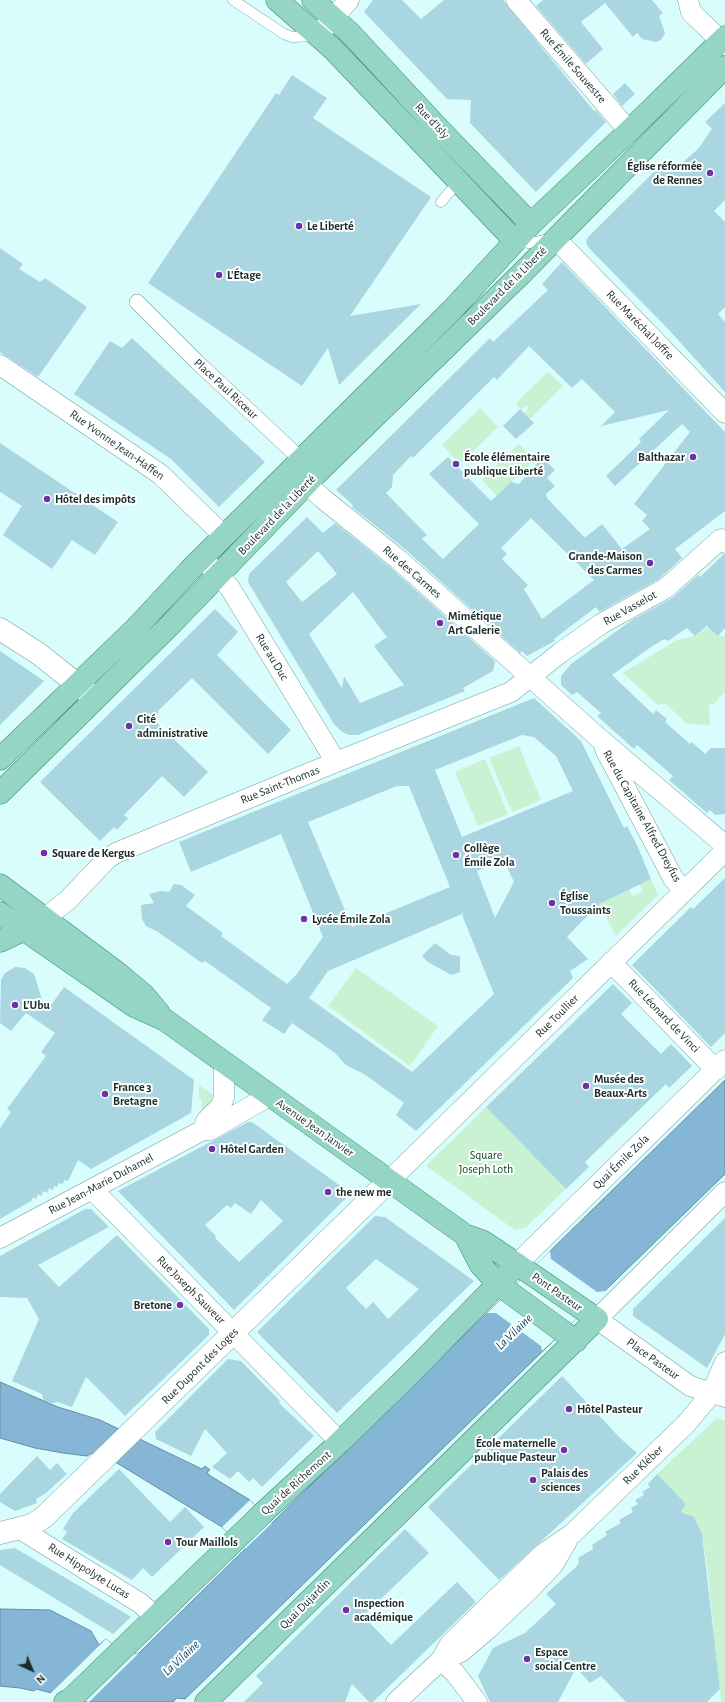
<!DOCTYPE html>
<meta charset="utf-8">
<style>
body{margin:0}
#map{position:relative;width:725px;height:1702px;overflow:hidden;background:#d8fdfc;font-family:"Alegreya Sans",sans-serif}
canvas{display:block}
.north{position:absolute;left:12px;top:1650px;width:40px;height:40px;-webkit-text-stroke:3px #fff;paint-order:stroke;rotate:136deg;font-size:11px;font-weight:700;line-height:16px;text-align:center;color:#1a2d2c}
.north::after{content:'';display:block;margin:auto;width:14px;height:18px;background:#1a2d2c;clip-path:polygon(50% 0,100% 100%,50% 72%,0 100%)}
</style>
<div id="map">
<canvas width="725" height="1702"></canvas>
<div class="north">N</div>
</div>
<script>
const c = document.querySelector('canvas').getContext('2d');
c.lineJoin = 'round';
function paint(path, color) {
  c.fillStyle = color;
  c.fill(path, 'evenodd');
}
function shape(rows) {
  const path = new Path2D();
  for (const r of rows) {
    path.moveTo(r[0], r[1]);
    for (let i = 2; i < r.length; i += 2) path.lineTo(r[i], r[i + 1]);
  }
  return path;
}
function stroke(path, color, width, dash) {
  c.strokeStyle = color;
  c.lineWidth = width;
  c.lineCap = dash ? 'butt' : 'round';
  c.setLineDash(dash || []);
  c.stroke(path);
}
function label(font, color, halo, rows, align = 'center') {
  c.font = font + ' "Alegreya Sans",sans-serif';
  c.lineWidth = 4;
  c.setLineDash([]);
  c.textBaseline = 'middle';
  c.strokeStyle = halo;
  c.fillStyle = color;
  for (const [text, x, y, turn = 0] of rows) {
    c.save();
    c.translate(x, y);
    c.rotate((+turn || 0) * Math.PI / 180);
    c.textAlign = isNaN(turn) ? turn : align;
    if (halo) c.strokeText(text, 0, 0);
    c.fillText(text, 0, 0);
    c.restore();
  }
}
paint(shape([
 [548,372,563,386,531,418,528,417,524,413,529,407,527,405,521,410,516,403],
 [480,408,498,427,460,464,442,445],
 [519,444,535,459,497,496,482,480],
 [709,627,718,636,725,636,725,693,719,697,716,703,709,705,710,725,687,724,665,703,658,705,623,673,677,640,695,636],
 [519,746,541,800,512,812,489,758],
 [485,759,508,814,478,826,455,772],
 [651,879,658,895,616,936,599,904,629,889,632,896,643,891,639,884],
 [356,968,438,1026,410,1066,328,1006],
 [199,1085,216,1097,201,1116,202,1100,199,1098],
 [486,1107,566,1189,525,1228,515,1230,426,1166],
 [717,1418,725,1421,725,1702,721,1702,707,1566,702,1534,694,1517,681,1512,686,1504,657,1474]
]), '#c9f2d2');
const water = shape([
 [725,1080,725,1174,185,1699,177,1698,173,1702,86,1702,36,1689,34,1691,20,1688,0,1686,0,1609,50,1610,91,1631,99,1645,106,1639,122,1652,134,1654,139,1653,245,1549,222,1527,117,1463,92,1453,87,1456,63,1453,35,1448,0,1438,0,1382,58,1407,100,1420,202,1469,205,1466,210,1470,207,1472,209,1475,250,1500,272,1523,725,1080]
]);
paint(water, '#86b6d5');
stroke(water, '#668da2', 1);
paint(shape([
 [550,1251,551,1259,597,1292,606,1291,542,1351,541,1346,496,1313,487,1313],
 [250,1500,272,1523,245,1549,222,1527],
 [106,1639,122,1652,134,1654,139,1653,89,1702,50,1694]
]), '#d8fdfc');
paint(shape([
 [373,0,402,0,421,19,444,0,503,0,594,111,596,110,606,122,536,192,470,123,471,100,447,99,364,12],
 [543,0,652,0,663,13,659,16,665,33,661,40,656,42,642,39,637,33,633,37,605,3,581,22,603,49,586,64,536,6],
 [292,75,327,98,313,118,431,197,350,316,421,304,339,385,328,348,302,386,148,283,276,93,279,95],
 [625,83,635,94,622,106,613,94],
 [725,103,725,200,714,211,725,222,725,307,718,314,725,322,725,392,670,331,588,247,586,242,588,237,665,161,674,170,698,149,712,129,705,122],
 [0,248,23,264,19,269,40,282,45,278,87,307,38,377,0,352],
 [562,262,725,432,725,511,675,549,682,558,659,579,599,612,596,607,554,639,555,641,527,656,522,651,520,653,406,550,352,507,353,505,336,490,490,338,493,342,548,290,542,284],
 [529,346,572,388,582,379,615,412,601,426,669,410,639,439,641,442,606,476,615,486,682,424,690,432,634,504,647,515,642,521,650,529,622,549,602,524,587,536,584,537,547,498,546,494,555,486,547,478,555,470,542,457,519,484,511,482,491,501,448,457,429,474,479,524,443,559,422,539,427,535,386,493,392,487,393,475,411,456,413,458,494,377,497,380],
 [531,518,594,580,542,619,524,589,528,585,502,559,507,554,501,548],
 [132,338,265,462,219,507,171,459,74,394,110,341,122,348],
 [520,409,534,423,516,439,503,426],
 [0,443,118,522,95,555,72,540,52,569,3,535,22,506,0,492],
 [307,517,323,533,335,523,391,568,495,661,493,671,463,688,465,691,358,735,349,735,342,732,334,724,248,582,249,574],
 [318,551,337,574,302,602,286,582],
 [353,592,387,637,374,646,404,685,360,703,344,676,342,688,309,634],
 [724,554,725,554,725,628,718,636,707,626,695,636,687,628,668,641,664,639,648,649,612,675,653,714,656,710,667,719,665,722,690,744,692,742,705,754,711,748,725,748,725,814,715,815,710,810,707,813,669,780,673,776,637,745,634,749,597,716,601,713,577,692,572,695,561,685,561,676,571,664,632,620,672,598,698,575,700,577],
 [215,609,238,632,217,655,291,730,268,754,192,678,158,711,159,712,153,719,208,772,184,797,162,776,124,815,128,818,117,830,114,827,100,841,40,782],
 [0,651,44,681,0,725],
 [534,698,581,741,624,828,627,826,637,845,651,879,599,904,601,908,585,918,567,937,588,959,570,971,573,978,416,1131,396,1115,404,1103,364,1074,346,1065,335,1053,292,1023,284,1034,262,1020,271,1008,205,961,202,963,158,932,146,926,142,919,141,905,154,903,149,894,161,891,169,892,174,884,181,885,195,895,186,906,223,933,221,936,287,984,296,975,323,937,281,834,191,872,179,842],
 [522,735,534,737,556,756,573,791,462,837,435,770],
 [397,786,409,786,450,887,352,927,308,822],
 [504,860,514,882,495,918,477,871],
 [462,913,464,913,462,915,494,994,412,1072,309,998,328,971,462,914],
 [725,878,725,1033,711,1047,632,965,691,907,693,909],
 [435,943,451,955,460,956,460,972,451,975,428,962,422,956],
 [15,967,25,968,34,974,46,1012,64,987,194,1080,191,1113,91,1169,78,1160,68,1181,65,1180,62,1184,59,1183,57,1187,54,1186,53,1190,49,1188,47,1193,44,1191,41,1196,38,1194,36,1199,33,1197,31,1201,0,1219,0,1128,11,1112,7,1109,46,1056,41,1052,55,1033,26,1013,11,1031,0,1023,1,980,5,973],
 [613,984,632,1003,621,1014,661,1054,671,1044,692,1066,669,1088,666,1084,585,1162,589,1167,566,1189,486,1107],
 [248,1122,252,1122,346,1190,348,1196,234,1310,118,1191],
 [261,1200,283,1221,239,1262,215,1238,216,1236,205,1225,227,1205,231,1208,235,1203,251,1214],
 [85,1209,91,1209,109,1227,38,1265,59,1287,117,1235,209,1329,209,1335,125,1416,86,1377,72,1407,57,1402,53,1403,47,1402,43,1399,42,1394,12,1381,39,1319,27,1298,0,1297,0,1256],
 [375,1216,385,1217,474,1281,337,1413,257,1332],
 [376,1259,419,1289,388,1319,373,1302,366,1309,346,1288],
 [725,1218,725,1334,707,1368,633,1316,633,1309],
 [228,1359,241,1361,280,1401,279,1403,314,1436,262,1487,253,1478,249,1482,238,1471,230,1479,212,1467,227,1453,205,1429,191,1456,156,1439,155,1432],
 [562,1376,620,1438,637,1453,499,1580,428,1507],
 [37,1456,50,1470,57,1463,67,1474,46,1493,36,1499,37,1503,15,1511,0,1502,0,1494],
 [119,1469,170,1522,185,1507,204,1527,152,1577,143,1568,132,1580,62,1539,67,1532,63,1529,73,1513],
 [657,1474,686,1504,681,1512,694,1517,702,1534,720,1689,707,1702,626,1702,601,1676,590,1683,576,1668,558,1702,490,1702,478,1676,493,1648,525,1633,556,1604,546,1594,577,1566,579,1562,578,1558,593,1549,592,1545,607,1535,605,1532,621,1523,619,1520,633,1512,631,1508,638,1504,635,1500,644,1495,642,1492,650,1487,648,1484],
 [405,1529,429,1553,363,1616,391,1645,457,1582,476,1602,373,1702,369,1702,352,1684,345,1702,244,1702,263,1683,256,1676],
 [15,1548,103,1600,131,1617,113,1634,0,1565,0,1550]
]), '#aad6e1');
const service = shape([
 [233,0,284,34,292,37,314,36],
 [441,202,459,181],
 [515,241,529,243,551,239]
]);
const pedestrian = shape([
 [137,302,197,362,307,465]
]);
const minor = shape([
 [516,0,629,131],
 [688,0,691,12,725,45],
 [318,35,349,0],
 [555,238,725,413],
 [0,365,160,474,224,536],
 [296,473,322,498,398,559,601,740,725,845],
 [207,563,230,588,336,762],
 [605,749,673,878,684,891],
 [45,918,68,900,107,859,116,853,336,762,511,692,560,653,601,624,666,588,721,539,725,543],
 [611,962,716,1070],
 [203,1130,206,1121,220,1107,224,1098,224,1063],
 [389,1181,725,851],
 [92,1189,340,1442],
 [725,1192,597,1319,690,1386,725,1397],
 [0,1238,203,1130,210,1130,269,1096],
 [517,1264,725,1060],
 [20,1529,140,1603,156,1617],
 [446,1658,461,1652,488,1629,528,1591,553,1565,567,1541],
 [441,1660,455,1673,477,1702],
 [396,1702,441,1660,450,1644,496,1599,543,1554,572,1534,686,1424,711,1394,725,1362]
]);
const tertiary = shape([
 [0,1533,32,1525,44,1517,389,1181]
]);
const secondary = shape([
 [0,629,39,654,92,696]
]);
const primary = shape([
 [277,0,333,49,515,241],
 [313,0,350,33,440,130,531,224],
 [0,759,135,629,190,570,451,311,531,224,629,131,725,37],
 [0,793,172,623,316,474,521,274,725,67],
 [0,885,119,974,144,995,159,1013],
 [0,913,134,1006,165,1020,465,1235,482,1241,499,1252,597,1319,206,1702],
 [0,941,34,925],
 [465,1235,480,1264,498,1284,576,1341],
 [65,1702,71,1699,264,1512,340,1442,411,1373,517,1264]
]);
stroke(service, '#74a19f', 11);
stroke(pedestrian, '#74a19f', 16);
stroke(minor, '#74a19f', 21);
stroke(tertiary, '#74a19f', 23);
stroke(secondary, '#74a19f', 23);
stroke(primary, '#3c8875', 23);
stroke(service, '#fff', 10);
stroke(pedestrian, '#fff', 15);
stroke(minor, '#fff', 20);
stroke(tertiary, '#fff', 22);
stroke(secondary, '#fff', 22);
stroke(primary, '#95d5c4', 22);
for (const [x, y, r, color] of [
 [710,173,4,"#6b33aa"],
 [299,226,4,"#6b33aa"],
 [219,275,4,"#6b33aa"],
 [693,457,4,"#6b33aa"],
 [456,464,4,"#6b33aa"],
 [47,499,4,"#6b33aa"],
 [650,563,4,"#6b33aa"],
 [440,623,4,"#6b33aa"],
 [129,726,4,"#6b33aa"],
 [44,853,4,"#6b33aa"],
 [456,855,4,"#6b33aa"],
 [552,903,4,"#6b33aa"],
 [304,919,4,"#6b33aa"],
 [15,1005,4,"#6b33aa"],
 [586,1086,4,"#6b33aa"],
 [105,1094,4,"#6b33aa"],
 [212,1149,4,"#6b33aa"],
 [328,1192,4,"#6b33aa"],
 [180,1305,4,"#6b33aa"],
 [569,1409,4,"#6b33aa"],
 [564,1450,4,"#6b33aa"],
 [533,1480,4,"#6b33aa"],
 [168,1542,4,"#6b33aa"],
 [346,1610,4,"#6b33aa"],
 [527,1659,4,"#6b33aa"]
]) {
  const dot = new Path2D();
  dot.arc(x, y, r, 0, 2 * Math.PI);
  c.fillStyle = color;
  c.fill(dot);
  stroke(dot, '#fff', 1.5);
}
label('12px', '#1a2d2c', '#fff', [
 ["Rue Émile Souvestre",573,66,49],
 ["Rue d'Isly",432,121,47],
 ["Boulevard de la Liberté",507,286,-45],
 ["Rue Maréchal Joffre",640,325,46],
 ["Place Paul Ricœur",226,389,43],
 ["Rue Yvonne Jean-Haffen",117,445,35],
 ["Boulevard de la Liberté",277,515,-46],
 ["Rue des Carmes",412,572,41],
 ["Rue Vasselot",630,608,-29],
 ["Rue au Duc",272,657,59],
 ["Rue Saint-Thomas",280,785,-22],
 ["Rue du Capitaine Alfred Dreyfus",642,816,61],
 ["Rue Toullier",557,1016,-45],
 ["Rue Léonard de Vinci",664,1016,46],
 ["Avenue Jean Janvier",315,1128,35],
 ["Quai Émile Zola",621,1162,-44],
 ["Rue Jean-Marie Duhamel",101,1184,-28],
 ["Rue Joseph Sauveur",191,1290,45],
 ["Pont Pasteur",557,1292,35],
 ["Place Pasteur",653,1359,36],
 ["Rue Dupont des Loges",200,1366,-45],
 ["Rue Kléber",643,1465,-44],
 ["Quai de Richemont",296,1483,-42],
 ["Rue Hippolyte Lucas",89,1571,32],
 ["Quai Dujardin",305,1604,-45]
]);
label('bold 12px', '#1a2d2c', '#fff', [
 ["Église réformée",702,166,"right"],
 ["de Rennes",702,180,"right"],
 ["Le Liberté",307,226],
 ["L'Étage",227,275],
 ["École élémentaire",464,457],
 ["publique Liberté",464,471],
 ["Balthazar",685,457,"right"],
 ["Hôtel des impôts",55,499],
 ["Grande-Maison",642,556,"right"],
 ["des Carmes",642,570,"right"],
 ["Mimétique",448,616],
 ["Art Galerie",448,630],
 ["Cité",137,719],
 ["administrative",137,733],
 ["Collège",464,848],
 ["Émile Zola",464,862],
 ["Square de Kergus",52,853],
 ["Église",560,896],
 ["Toussaints",560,910],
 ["Lycée Émile Zola",312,919],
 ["L'Ubu",23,1005],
 ["Musée des",594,1079],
 ["Beaux-Arts",594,1093],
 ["France 3",113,1087],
 ["Bretagne",113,1101],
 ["Hôtel Garden",220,1149],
 ["the new me",336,1192],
 ["Bretone",172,1305,"right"],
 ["Hôtel Pasteur",577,1409],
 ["École maternelle",556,1443,"right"],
 ["publique Pasteur",556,1457,"right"],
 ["Palais des",541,1473],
 ["sciences",541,1487],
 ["Tour Maillols",176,1542],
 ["Inspection",354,1603],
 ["académique",354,1617],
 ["Espace",535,1652],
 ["social Centre",535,1666]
], 'left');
label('12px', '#004c21', '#fff', [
 ["Square",486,1155],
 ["Joseph Loth",486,1169]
]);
label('italic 13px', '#084766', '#fff', [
 ["La Vilaine",514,1332,-44],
 ["La Vilaine",181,1658,-43]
]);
</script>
